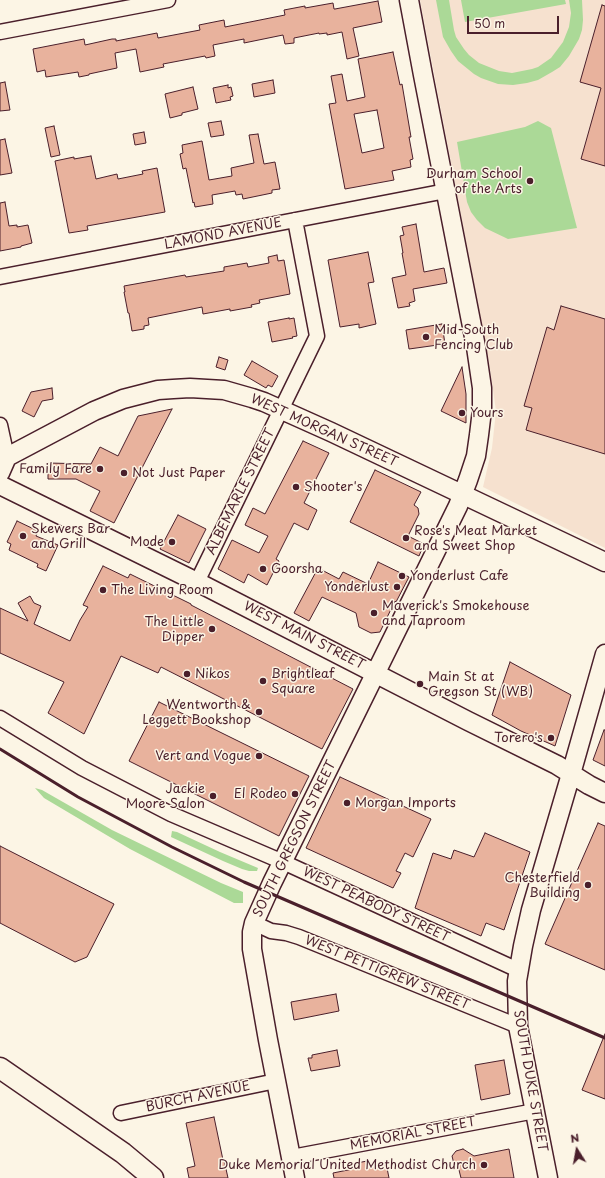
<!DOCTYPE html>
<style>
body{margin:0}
#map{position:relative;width:605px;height:1178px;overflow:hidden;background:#fcf5e5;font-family:"Playpen Sans",sans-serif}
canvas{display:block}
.north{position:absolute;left:557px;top:1130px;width:40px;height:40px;-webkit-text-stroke:3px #fcf5e5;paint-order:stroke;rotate:349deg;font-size:11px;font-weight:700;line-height:16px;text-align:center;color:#4a1f2b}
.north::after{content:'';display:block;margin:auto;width:14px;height:18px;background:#4a1f2b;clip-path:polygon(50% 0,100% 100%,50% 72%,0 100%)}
.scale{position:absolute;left:467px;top:16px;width:92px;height:18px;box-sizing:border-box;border:2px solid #4a1f2b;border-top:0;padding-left:5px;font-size:12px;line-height:14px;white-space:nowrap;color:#4a1f2b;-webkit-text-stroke:3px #fcf5e5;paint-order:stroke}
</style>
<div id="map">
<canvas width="605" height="1178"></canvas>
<div class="north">N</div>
<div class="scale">50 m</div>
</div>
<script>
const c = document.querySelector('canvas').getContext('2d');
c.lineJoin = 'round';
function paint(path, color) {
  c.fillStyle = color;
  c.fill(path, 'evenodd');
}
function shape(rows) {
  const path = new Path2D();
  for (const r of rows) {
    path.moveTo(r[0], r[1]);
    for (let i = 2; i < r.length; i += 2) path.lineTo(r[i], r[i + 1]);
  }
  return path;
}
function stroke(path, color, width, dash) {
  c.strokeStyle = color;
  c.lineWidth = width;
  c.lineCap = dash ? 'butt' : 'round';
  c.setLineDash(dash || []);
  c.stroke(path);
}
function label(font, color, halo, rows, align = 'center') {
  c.font = font + ' "Playpen Sans",sans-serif';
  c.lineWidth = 3;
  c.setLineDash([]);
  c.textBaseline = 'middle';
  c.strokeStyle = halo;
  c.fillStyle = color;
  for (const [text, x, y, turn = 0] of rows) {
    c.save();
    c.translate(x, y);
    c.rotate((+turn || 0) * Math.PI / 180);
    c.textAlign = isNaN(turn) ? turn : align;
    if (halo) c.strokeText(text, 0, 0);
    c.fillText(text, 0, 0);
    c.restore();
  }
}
paint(shape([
 [420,0,605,0,605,548,483,487,492,448,496,411,489,362]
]), '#f6e1cf');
paint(shape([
 [436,0,449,0,454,30,456,37,464,49,469,55,479,63,499,71,512,73,532,69,538,67,551,58,563,42,569,27,571,13,569,0,582,0,583,20,582,30,579,39,569,56,560,67,552,72,538,80,527,83,513,85,498,84,481,78,474,74,458,61,451,51,443,37],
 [461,0,565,0,566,4,465,22],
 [538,121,551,128,577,228,508,239,485,228,477,220,471,212,467,202,457,142,525,127],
 [35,788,42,790,112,830,221,883,243,892,243,903,234,903,130,849,44,798],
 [172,831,177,832,220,852,258,868,257,871,249,871,242,869,223,861,171,837]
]), '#abd997');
const building = shape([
 [378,1,382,22,353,28,359,56,347,59,342,32,327,35,327,33,319,34,319,33,294,38,294,43,285,44,283,35,244,43,244,39,213,45,215,56,206,58,205,56,163,64,164,67,140,72,136,49,115,53,117,68,89,74,89,75,79,77,78,72,46,77,45,70,37,72,33,49,84,39,85,45,112,39,116,39,116,41,157,33,158,38,200,30,199,25,224,20,225,27,285,15,284,10,305,6,305,8,333,3,334,9,335,9,378,1],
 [602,5,605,6,605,166,581,159,601,88,580,82,602,5],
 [393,52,400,85,402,84,411,137,409,137,413,159,410,160,411,167,392,171,394,180,345,189,329,104,336,103,331,76,342,74,347,101,365,97,358,59,393,52],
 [377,110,384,148,362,153,354,114,377,110],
 [273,80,275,93,254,97,252,84,273,80],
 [5,82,10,110,0,111,0,83,5,82],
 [228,85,228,88,231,87,233,96,230,97,231,100,216,103,213,88,228,85],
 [193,87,198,109,182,113,182,115,170,118,165,94,193,87],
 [221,121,224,135,211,137,208,123,221,121],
 [54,126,60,155,51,157,45,128,54,126],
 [144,132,146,143,135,145,133,134,144,132],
 [258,134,264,164,275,162,280,189,272,190,272,193,243,199,242,194,236,195,235,191,212,195,213,204,195,207,194,202,193,203,186,168,183,169,180,154,183,153,182,145,202,141,209,180,232,176,231,168,254,163,249,135,258,134],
 [5,139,12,173,0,175,0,140,5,139],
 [91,156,96,179,117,174,118,179,143,174,142,171,157,168,165,212,87,226,88,230,69,233,55,161,74,157,74,159,91,156],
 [5,202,9,226,17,225,17,227,28,225,32,243,21,246,21,247,0,251,0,203,5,202],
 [416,224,424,272,444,268,447,283,413,289,415,301,409,303,410,306,398,308,392,278,406,275,402,253,403,253,400,236,404,235,402,227,416,224],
 [368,252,374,282,368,283,376,324,359,328,359,324,340,327,328,260,368,252],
 [277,255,278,261,284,260,290,294,259,300,260,303,251,305,252,307,230,311,230,309,203,314,202,307,148,318,149,325,144,326,144,329,132,331,129,313,128,313,124,292,125,292,124,286,185,275,186,277,224,271,224,267,247,263,248,267,269,263,268,257,277,255],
 [561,306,605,319,605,454,526,430,532,408,524,406,547,327,554,330,561,306],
 [289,318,289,319,294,318,297,336,292,337,293,338,272,342,268,322,289,318],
 [442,324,445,344,409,349,406,330,442,324],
 [219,357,228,360,225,370,216,367,219,357],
 [252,361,278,376,272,387,268,385,266,388,244,375,252,361],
 [462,367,466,394,466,423,441,411,462,367],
 [52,388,53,399,42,401,34,417,22,411,31,392,52,388],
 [172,409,114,523,90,511,100,491,76,479,48,479,48,463,91,464,100,447,118,456,138,416,172,409],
 [303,441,329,453,304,503,317,510,308,530,294,523,276,559,279,561,267,585,248,574,244,583,218,569,232,540,259,553,268,536,245,525,253,508,265,514,303,441],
 [375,470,421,492,414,505,418,508,419,514,408,536,424,544,419,556,350,522,375,470],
 [178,515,206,529,189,563,160,549,178,515],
 [17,521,38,531,36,536,58,545,46,571,37,567,38,564,9,550,11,544,7,542,17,521],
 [378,562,409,577,396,602,395,601,380,632,371,633,359,627,356,613,322,597,309,621,294,613,318,568,339,579,343,572,368,584,378,562],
 [103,566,128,578,130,574,191,604,191,605,353,689,322,749,161,667,158,673,121,656,84,734,48,713,64,682,0,653,0,608,28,621,18,603,30,596,34,603,41,606,34,624,70,641,80,620,88,607,83,605,103,566],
 [510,662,571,695,555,746,521,731,492,715,510,662],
 [159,702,309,776,279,836,129,761,159,702],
 [604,730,605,730,605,766,593,760,604,730],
 [340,777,431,819,413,857,405,853,396,871,401,873,393,888,306,848,340,777],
 [598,823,605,826,605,970,545,944,598,823],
 [485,833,530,852,504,930,486,923,481,936,415,908,433,853,451,859,454,850,474,857,485,833],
 [0,846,114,904,87,957,75,962,0,923,0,846],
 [336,994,339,1011,294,1020,291,1002,336,994],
 [605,1034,605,1099,582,1090,605,1034],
 [337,1050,340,1066,311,1071,308,1058,312,1058,312,1055,337,1050],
 [504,1060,510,1094,481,1100,475,1065,504,1060],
 [214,1117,223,1160,224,1160,228,1178,189,1178,187,1168,195,1166,186,1123,214,1117],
 [463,1149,474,1156,509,1149,514,1178,461,1178,458,1166,454,1164,452,1156,456,1151,463,1149],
 [367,1161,368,1166,386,1163,389,1178,334,1178,333,1173,353,1169,352,1164,367,1161]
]);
paint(building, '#e8b29d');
stroke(building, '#4a1f2b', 1);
const minor = shape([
 [0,32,168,0],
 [0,277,446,191],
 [0,425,7,457],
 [197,582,317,336,295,220],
 [0,718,82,768,171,814,283,862,518,970],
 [254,923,271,931,286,933,299,937,518,1026],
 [121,1113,276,1081],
 [292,1157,535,1111]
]);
const major = shape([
 [0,473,7,457,94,411,123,399,158,390,173,389,190,388,224,390,252,398,264,402,331,432,605,562],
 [0,485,205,586,468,721,557,765,589,785,605,793],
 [295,1178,268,1040,252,949,252,932,254,923,272,883,458,506,468,480,476,456,479,435,482,410,482,388,476,347,423,75,409,0],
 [548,1178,518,1026,517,981,523,946,531,910,571,774,605,654]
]);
const highway = shape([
 [0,1068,123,1153,153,1178]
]);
stroke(minor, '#4a1f2b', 17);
stroke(major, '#4a1f2b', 21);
stroke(highway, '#4a1f2b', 23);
stroke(minor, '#fcf5e5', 14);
stroke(major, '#fcf5e5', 18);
stroke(highway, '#fcf5e5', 20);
stroke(shape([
 [0,749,78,797,172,847,244,882,605,1038]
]), '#4a1f2b', 3);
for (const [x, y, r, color] of [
 [530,181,4,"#4a1f2b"],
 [426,337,4,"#4a1f2b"],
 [462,413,4,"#4a1f2b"],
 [100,469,4,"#4a1f2b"],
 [124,473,4,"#4a1f2b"],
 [296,487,4,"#4a1f2b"],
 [23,536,4,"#4a1f2b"],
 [406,538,4,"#4a1f2b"],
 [172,542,4,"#4a1f2b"],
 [263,569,4,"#4a1f2b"],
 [402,576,4,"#4a1f2b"],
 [397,587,4,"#4a1f2b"],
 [103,590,4,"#4a1f2b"],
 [374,613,4,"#4a1f2b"],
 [212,629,4,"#4a1f2b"],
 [187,674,4,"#4a1f2b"],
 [263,681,4,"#4a1f2b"],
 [420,684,4,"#4a1f2b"],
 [259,712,4,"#4a1f2b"],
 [551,738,4,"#4a1f2b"],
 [259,756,4,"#4a1f2b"],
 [295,794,4,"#4a1f2b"],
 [213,796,4,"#4a1f2b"],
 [347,803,4,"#4a1f2b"],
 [588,885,4,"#4a1f2b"],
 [484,1165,4,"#4a1f2b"]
]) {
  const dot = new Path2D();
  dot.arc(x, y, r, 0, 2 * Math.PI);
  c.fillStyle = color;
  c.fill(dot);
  stroke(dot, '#fcf5e5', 1.5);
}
label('13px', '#4a1f2b', '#fcf5e5', [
 ["Durham School",522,174,"right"],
 ["of the Arts",522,189,"right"],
 ["Mid-South",434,330],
 ["Fencing Club",434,345],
 ["Yours",470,413],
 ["Family Fare",92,469,"right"],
 ["Not Just Paper",132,473],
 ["Shooter's",304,487],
 ["Skewers Bar",31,529],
 ["and Grill",31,544],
 ["Rose's Meat Market",414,531],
 ["and Sweet Shop",414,546],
 ["Mode",164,542,"right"],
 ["Goorsha",271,569],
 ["Yonderlust Cafe",410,576],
 ["Yonderlust",389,587,"right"],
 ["The Living Room",111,590],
 ["Maverick's Smokehouse",382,606],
 ["and Taproom",382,621],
 ["The Little",204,622,"right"],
 ["Dipper",204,637,"right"],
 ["Nikos",195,674],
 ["Brightleaf",271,674],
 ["Square",271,689],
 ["Main St at",428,677],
 ["Gregson St (WB)",428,692],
 ["Wentworth &",251,705,"right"],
 ["Leggett Bookshop",251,720,"right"],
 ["Torero's",543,738,"right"],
 ["Vert and Vogue",251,756,"right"],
 ["Jackie",205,789,"right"],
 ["Moore Salon",205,804,"right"],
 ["El Rodeo",287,794,"right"],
 ["Morgan Imports",355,803],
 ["Chesterfield",580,878,"right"],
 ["Building",580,893,"right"],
 ["Duke Memorial United Methodist Church",476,1165,"right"]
], 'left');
label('13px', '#4a1f2b', '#fcf5e5', [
 ["LAMOND AVENUE",223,234,-11],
 ["WEST MORGAN STREET",324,431,24],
 ["ALBEMARLE STREET",241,492,-64],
 ["WEST MAIN STREET",304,636,27],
 ["SOUTH GREGSON STREET",295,839,-64],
 ["WEST PEABODY STREET",376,905,25],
 ["WEST PETTIGREW STREET",387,973,22],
 ["SOUTH DUKE STREET",530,1081,80],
 ["BURCH AVENUE",198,1097,-12],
 ["MEMORIAL STREET",413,1134,-11]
]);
</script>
